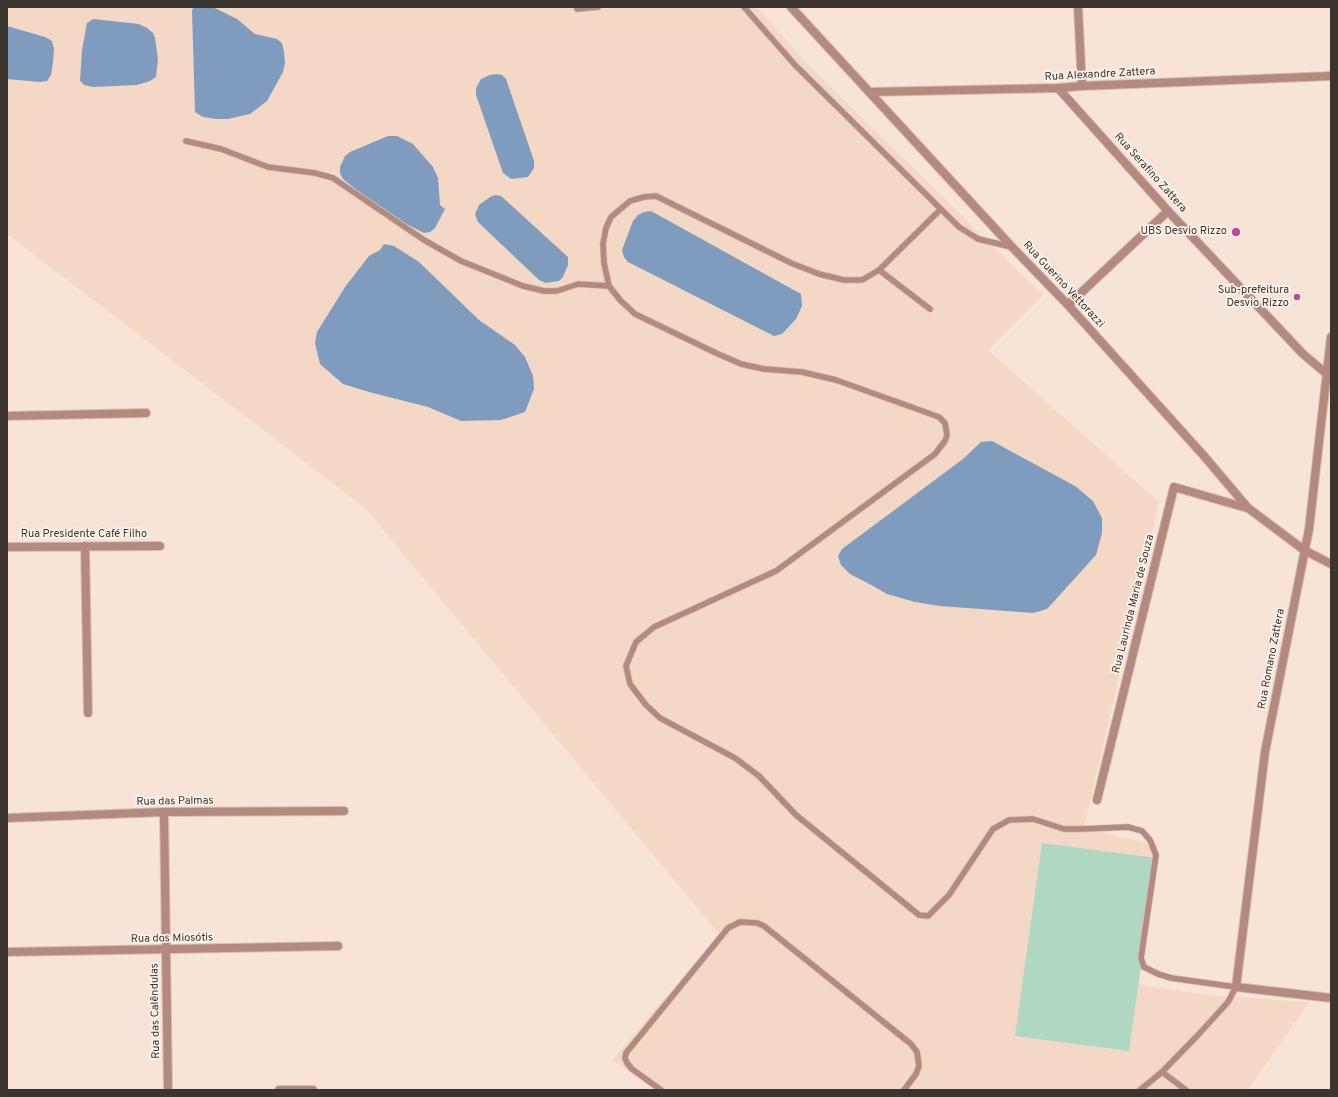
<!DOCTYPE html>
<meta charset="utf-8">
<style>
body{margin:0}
#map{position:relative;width:1338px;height:1097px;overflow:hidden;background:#f8e4d6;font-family:Overpass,sans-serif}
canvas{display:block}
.frame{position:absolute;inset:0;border:8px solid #3c342f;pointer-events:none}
</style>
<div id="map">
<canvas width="1338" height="1097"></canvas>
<div class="frame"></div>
</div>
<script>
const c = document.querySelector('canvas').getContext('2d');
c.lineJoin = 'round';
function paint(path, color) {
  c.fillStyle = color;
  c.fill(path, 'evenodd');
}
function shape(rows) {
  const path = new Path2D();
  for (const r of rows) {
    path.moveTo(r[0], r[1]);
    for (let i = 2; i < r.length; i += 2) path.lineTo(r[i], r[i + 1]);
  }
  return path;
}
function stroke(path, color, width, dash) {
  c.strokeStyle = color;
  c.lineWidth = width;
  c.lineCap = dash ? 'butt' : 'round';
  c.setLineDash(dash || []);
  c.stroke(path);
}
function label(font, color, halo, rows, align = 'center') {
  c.font = font + ' Overpass,sans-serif';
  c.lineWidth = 3.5;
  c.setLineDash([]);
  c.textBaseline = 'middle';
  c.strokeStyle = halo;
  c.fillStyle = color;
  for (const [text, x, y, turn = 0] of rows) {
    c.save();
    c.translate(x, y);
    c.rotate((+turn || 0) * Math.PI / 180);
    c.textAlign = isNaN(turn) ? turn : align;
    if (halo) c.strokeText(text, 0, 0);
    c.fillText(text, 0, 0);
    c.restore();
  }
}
paint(shape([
 [7,7,757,7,807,64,1043,295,988,350,1159,502,1084,828,1158,846,1139,985,1208,995,1309,1002,1248,1090,656,1090,612,1060,719,934,365,508,7,234]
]), '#f2d8c5');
paint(shape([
 [1042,843,1156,858,1129,1051,1015,1036]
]), '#b0d7c2');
paint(shape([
 [194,7,213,7,237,19,255,34,277,39,282,43,284,52,285,63,283,72,267,101,250,114,228,119,216,119,203,117,195,112,192,10],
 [93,19,139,24,147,28,153,33,155,38,158,59,156,77,150,81,137,85,93,87,84,85,80,81,82,50,87,23],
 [7,26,45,37,52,41,54,49,53,62,51,75,47,81,40,82,7,79],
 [497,74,502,75,506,79,534,161,534,168,528,177,511,179,503,173,476,95,476,88,481,79,490,75],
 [388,136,397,136,413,144,433,167,438,178,440,205,445,209,435,228,430,232,424,233,385,213,343,179,340,173,340,167,345,156,350,152],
 [495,195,501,196,568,257,568,265,563,277,559,281,552,282,546,283,539,280,478,222,475,214,479,205,490,197],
 [651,211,801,294,802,306,796,319,782,334,774,336,628,262,624,257,622,250,633,221,638,215,644,212],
 [384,244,394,246,419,262,479,320,515,345,525,357,533,376,534,389,525,412,501,420,461,421,428,407,369,392,343,384,320,364,315,343,317,332,345,287,369,256,380,250],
 [992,441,1075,486,1093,501,1102,518,1102,533,1096,555,1047,609,1033,613,940,606,915,602,887,594,873,586,850,574,841,565,838,556,842,549,963,459,981,442]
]), '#7f9cbf');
const lane = shape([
 [744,7,795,65,959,227,978,239,1012,247],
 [577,9,598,7],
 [186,141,221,149,268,167,315,173,333,178,424,240,461,261,523,286,544,291,557,291,578,284,609,286],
 [940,210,879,270,862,280,844,280,819,274,791,263,656,196,644,197,630,201,611,217,606,228,603,244,604,263,609,286,620,300,635,314,716,353,741,364,764,369,802,372,836,380,939,417,945,423,947,435,945,441,935,454,776,571,654,627,636,642,626,666,630,684,646,705,660,718,735,758,759,776,796,815,919,915,928,916,949,895,993,829,1009,820,1033,819,1064,829,1081,829,1128,827,1142,831,1150,840,1156,855,1143,944,1141,958,1144,967,1158,974,1171,978,1236,987,1228,1002,1198,1035,1162,1072,1140,1090],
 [879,270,930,309],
 [1162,1072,1186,1090],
 [661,1090,632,1069,627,1063,625,1058,626,1053,728,928,740,922,757,923,764,926,911,1044,917,1052,919,1066,916,1074,904,1090]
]);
const street = shape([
 [791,7,1012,247,1068,305,1204,456,1248,508,1304,550,1331,564],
 [1078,7,1082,86],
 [1058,88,1168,211,1303,354,1328,375],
 [869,92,1058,88,1082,86,1331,76],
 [1068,305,1168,211],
 [1331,337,1309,529,1265,752,1236,987,1331,998],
 [7,416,146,413],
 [85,546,88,713],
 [7,547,160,546],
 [1097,800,1174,487,1247,508],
 [164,812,168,1090],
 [7,818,164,812,344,811],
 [7,952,338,946],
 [279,1090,313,1090]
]);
stroke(lane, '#d2c1b5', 7);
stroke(street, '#d2c1b5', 10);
stroke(lane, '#b48980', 5.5);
stroke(street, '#b48980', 8);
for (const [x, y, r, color] of [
 [1236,232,5,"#be489f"],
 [1297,297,4,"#be489f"]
]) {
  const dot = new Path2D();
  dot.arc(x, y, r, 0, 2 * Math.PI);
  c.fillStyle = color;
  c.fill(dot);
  stroke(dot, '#fff3ea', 1.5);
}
label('11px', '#3c342f', '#fff3ea', [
 ["Rua Alexandre Zattera",1100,75,-3],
 ["Rua Serafino Zattera",1150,173,48],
 ["Rua Guerino Vettorazzi",1063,285,47],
 ["Rua Presidente Café Filho",84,535],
 ["Rua Laurinda Maria de Souza",1134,604,-76],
 ["Rua Romano Zattera",1272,659,-79],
 ["Rua das Palmas",175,802,-1],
 ["Rua dos Miosótis",172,939,-1],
 ["Rua das Calêndulas",156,1011,-91]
]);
label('11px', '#3c342f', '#fff3ea', [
 ["UBS Desvio Rizzo",1227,232],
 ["Sub-prefeitura",1289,291],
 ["Desvio Rizzo",1289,304]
], 'right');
</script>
